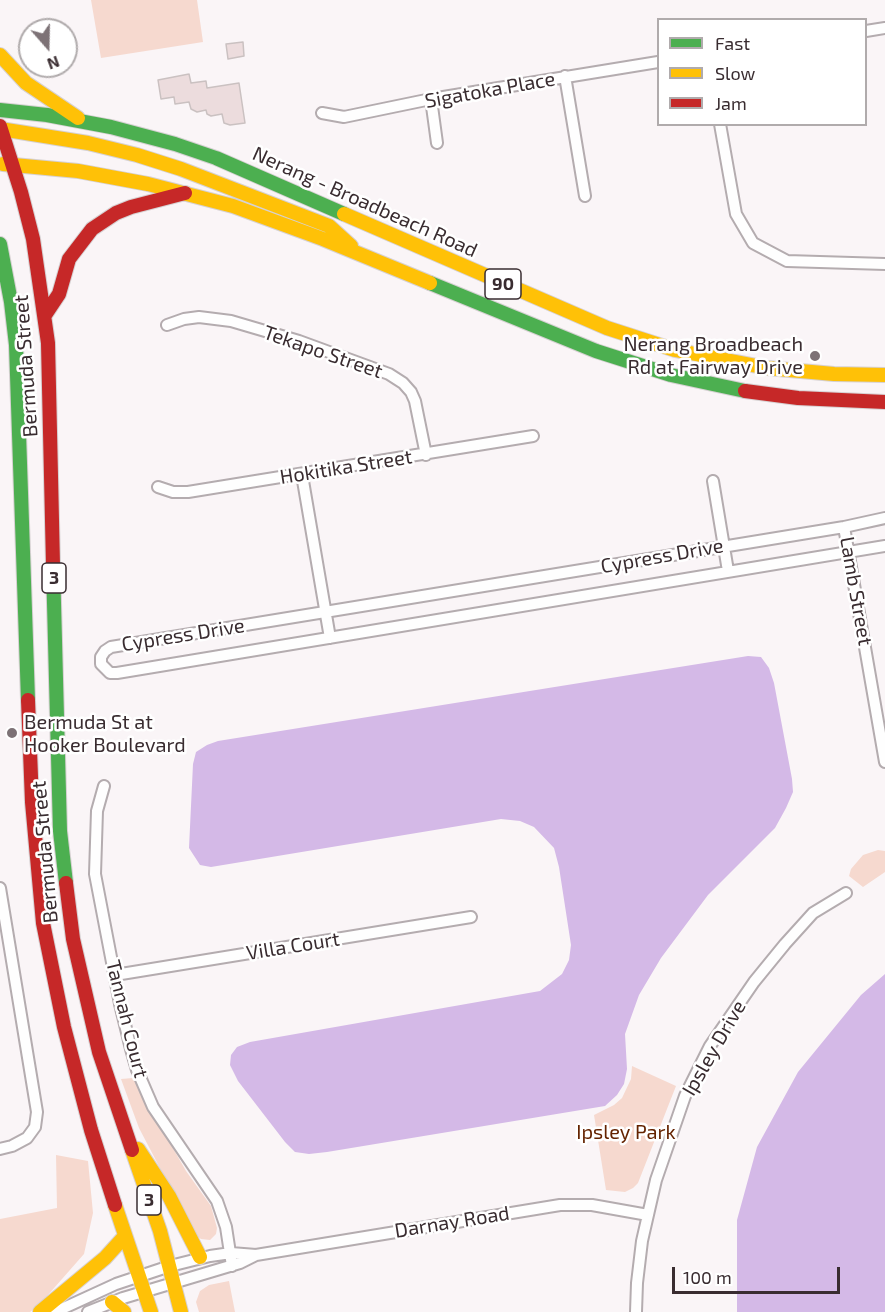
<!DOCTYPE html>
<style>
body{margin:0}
#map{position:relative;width:885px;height:1312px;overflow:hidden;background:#faf5f7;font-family:"Exo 2",sans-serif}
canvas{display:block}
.legend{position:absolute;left:657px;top:18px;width:210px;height:108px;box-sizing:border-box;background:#fff;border:2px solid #b0abac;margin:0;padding:8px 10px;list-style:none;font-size:18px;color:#392c30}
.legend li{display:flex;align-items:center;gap:12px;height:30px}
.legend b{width:30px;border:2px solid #b0abac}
.north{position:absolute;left:18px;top:18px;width:60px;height:60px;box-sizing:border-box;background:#fff;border:2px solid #b0abac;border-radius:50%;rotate:160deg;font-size:16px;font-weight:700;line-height:24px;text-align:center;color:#392c30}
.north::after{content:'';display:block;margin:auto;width:21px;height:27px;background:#7d7276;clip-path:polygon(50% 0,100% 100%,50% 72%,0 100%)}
.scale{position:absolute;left:672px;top:1267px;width:168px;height:27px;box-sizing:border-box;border:3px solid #392c30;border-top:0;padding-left:8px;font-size:18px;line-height:21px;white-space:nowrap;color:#392c30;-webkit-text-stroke:4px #fff;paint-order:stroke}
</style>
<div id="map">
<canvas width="885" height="1312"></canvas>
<ul class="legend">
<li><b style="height:8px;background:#4caf50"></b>Fast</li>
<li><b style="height:8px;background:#ffc107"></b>Slow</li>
<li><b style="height:8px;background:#c62828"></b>Jam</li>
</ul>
<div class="north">N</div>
<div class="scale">100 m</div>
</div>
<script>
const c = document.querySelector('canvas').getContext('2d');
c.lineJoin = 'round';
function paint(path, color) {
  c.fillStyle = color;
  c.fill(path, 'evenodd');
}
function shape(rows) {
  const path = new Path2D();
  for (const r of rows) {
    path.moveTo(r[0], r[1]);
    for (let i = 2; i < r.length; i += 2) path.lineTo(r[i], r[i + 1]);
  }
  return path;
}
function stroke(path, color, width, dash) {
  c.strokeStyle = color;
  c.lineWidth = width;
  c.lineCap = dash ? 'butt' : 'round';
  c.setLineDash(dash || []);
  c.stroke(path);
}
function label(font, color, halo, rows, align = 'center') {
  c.font = font + ' "Exo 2",sans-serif';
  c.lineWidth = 5;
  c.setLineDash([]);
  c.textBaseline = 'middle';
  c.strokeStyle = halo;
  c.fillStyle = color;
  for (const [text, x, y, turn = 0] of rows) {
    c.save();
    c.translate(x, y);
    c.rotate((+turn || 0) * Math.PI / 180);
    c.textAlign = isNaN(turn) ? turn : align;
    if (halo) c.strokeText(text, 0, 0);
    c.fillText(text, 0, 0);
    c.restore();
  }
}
paint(shape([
 [91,0,197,0,203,42,101,58],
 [878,850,885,851,885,872,863,887,849,876,851,869,863,855],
 [632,1066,676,1086,638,1183,633,1188,625,1192,606,1190,594,1115,614,1105,622,1098,631,1079],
 [133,1078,186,1171,211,1206,217,1228,216,1234,210,1240,201,1239,195,1235,139,1128,121,1079],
 [56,1155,88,1161,93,1213,84,1254,40,1304,30,1312,0,1312,0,1219,57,1208],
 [229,1281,235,1312,199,1312,196,1302,200,1291,209,1285]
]), '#f6d9cf');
paint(shape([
 [748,656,761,657,769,668,774,683,792,779,793,792,786,808,775,828,708,895,661,958,639,995,625,1034,627,1069,624,1084,617,1095,605,1106,327,1152,309,1154,295,1152,285,1142,238,1081,230,1065,231,1055,237,1047,250,1042,540,991,562,974,569,960,571,945,559,867,554,848,534,827,520,821,501,819,211,867,200,865,189,848,193,764,196,752,207,745,218,741],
 [885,974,885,1312,737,1312,737,1220,757,1147,798,1072,861,995]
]), '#d4b9e7');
const building = shape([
 [243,42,244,56,228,59,226,44,243,42],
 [189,74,191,83,206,81,207,88,239,83,245,123,230,125,224,123,222,114,211,116,207,114,206,110,197,112,191,109,189,102,175,104,174,97,161,99,158,80,189,74]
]);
paint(building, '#ecdcdd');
stroke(building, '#cac1c1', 1.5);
const street = shape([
 [866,31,885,28],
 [565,76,585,196],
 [431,99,437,143],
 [322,113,344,117,431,99,658,62],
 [720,124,736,214,753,243,787,261,885,264],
 [167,325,184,319,199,317,231,321,299,341,389,374,403,383,411,392,415,401,426,455],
 [302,475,330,638],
 [713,481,728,571],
 [158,487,173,492,188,492,533,436],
 [885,518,844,527,111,647,105,651,101,657,101,664,110,673,117,673,885,546],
 [844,527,885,762],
 [104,786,97,811,95,874,120,1004,131,1049,137,1070,153,1107,217,1201,226,1227,232,1266],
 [0,888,37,1112,35,1127,27,1138,12,1146,0,1149],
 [115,975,471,917],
 [55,1312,116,1284,170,1266,210,1256,231,1253,256,1255,560,1205,592,1205,648,1215],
 [88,1312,123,1298,240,1263,256,1255],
 [636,1312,637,1283,642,1241,656,1180,685,1096,710,1046,754,982,785,944,813,913,846,893]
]);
const fast = shape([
 [0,110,47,115,111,127,175,144,216,158,344,214],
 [0,244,11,302,16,345,28,700],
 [430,283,596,351,671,375,745,391],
 [53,565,60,831,66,883]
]);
const slow = shape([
 [0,55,26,83,78,118],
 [0,129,88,143,137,155,181,169,329,226,351,246],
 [3,164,78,171,148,184,233,206,323,239,430,283],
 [344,214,607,328,675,350,767,368,834,374,885,375],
 [138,1149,169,1196,200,1257],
 [132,1150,160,1231,181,1312],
 [115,1205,151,1312],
 [112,1302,124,1312],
 [40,1312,105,1258,125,1236]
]);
const jam = shape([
 [0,126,21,192,33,239,48,343,53,565],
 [45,315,59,294,69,259,92,229,116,213,131,207,185,193],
 [745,391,798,398,885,402],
 [28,700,32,802,43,923,64,1027,91,1130,115,1205],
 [66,883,73,939,99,1052,132,1150]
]);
stroke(street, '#b4acaf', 14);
stroke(fast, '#d6d1d2', 16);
stroke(slow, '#d6d1d2', 16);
stroke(jam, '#d6d1d2', 16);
stroke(street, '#fefefe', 10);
stroke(fast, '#4caf50', 14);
stroke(slow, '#ffc107', 14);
stroke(jam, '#c62828', 14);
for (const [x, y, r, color] of [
 [815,356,6,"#7d7276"],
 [12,733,6,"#7d7276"]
]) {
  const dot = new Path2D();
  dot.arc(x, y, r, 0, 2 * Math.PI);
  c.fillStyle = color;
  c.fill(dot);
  stroke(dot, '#fff', 2);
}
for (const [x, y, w] of [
 [503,284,36],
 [54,578,24],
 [149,1200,24]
]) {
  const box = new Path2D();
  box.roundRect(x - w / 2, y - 15, w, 30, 4.5);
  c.fillStyle = '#fff';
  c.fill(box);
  stroke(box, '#392c30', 1.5);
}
label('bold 18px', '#392c30', null, [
 ["90",503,284],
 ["3",54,578],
 ["3",149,1200]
]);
label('20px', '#392c30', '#fff', [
 ["Sigatoka Place",490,90,-10],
 ["Nerang - Broadbeach Road",365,202,24],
 ["Tekapo Street",323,352,19],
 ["Bermuda Street",26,366,-94],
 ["Hokitika Street",346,467,-9],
 ["Cypress Drive",662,556,-10],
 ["Lamb Street",856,591,80],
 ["Cypress Drive",183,635,-9],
 ["Bermuda Street",45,852,-95],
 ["Villa Court",293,946,-9],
 ["Tannah Court",127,1019,76],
 ["Ipsley Drive",714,1048,-60],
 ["Darnay Road",452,1222,-9]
]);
label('20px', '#392c30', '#fff', [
 ["Nerang Broadbeach",803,344],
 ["Rd at Fairway Drive",803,367],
 ["Bermuda St at",24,722,"left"],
 ["Hooker Boulevard",24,745,"left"]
], 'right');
label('20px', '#642300', '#fff', [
 ["Ipsley Park",626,1132]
]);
</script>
